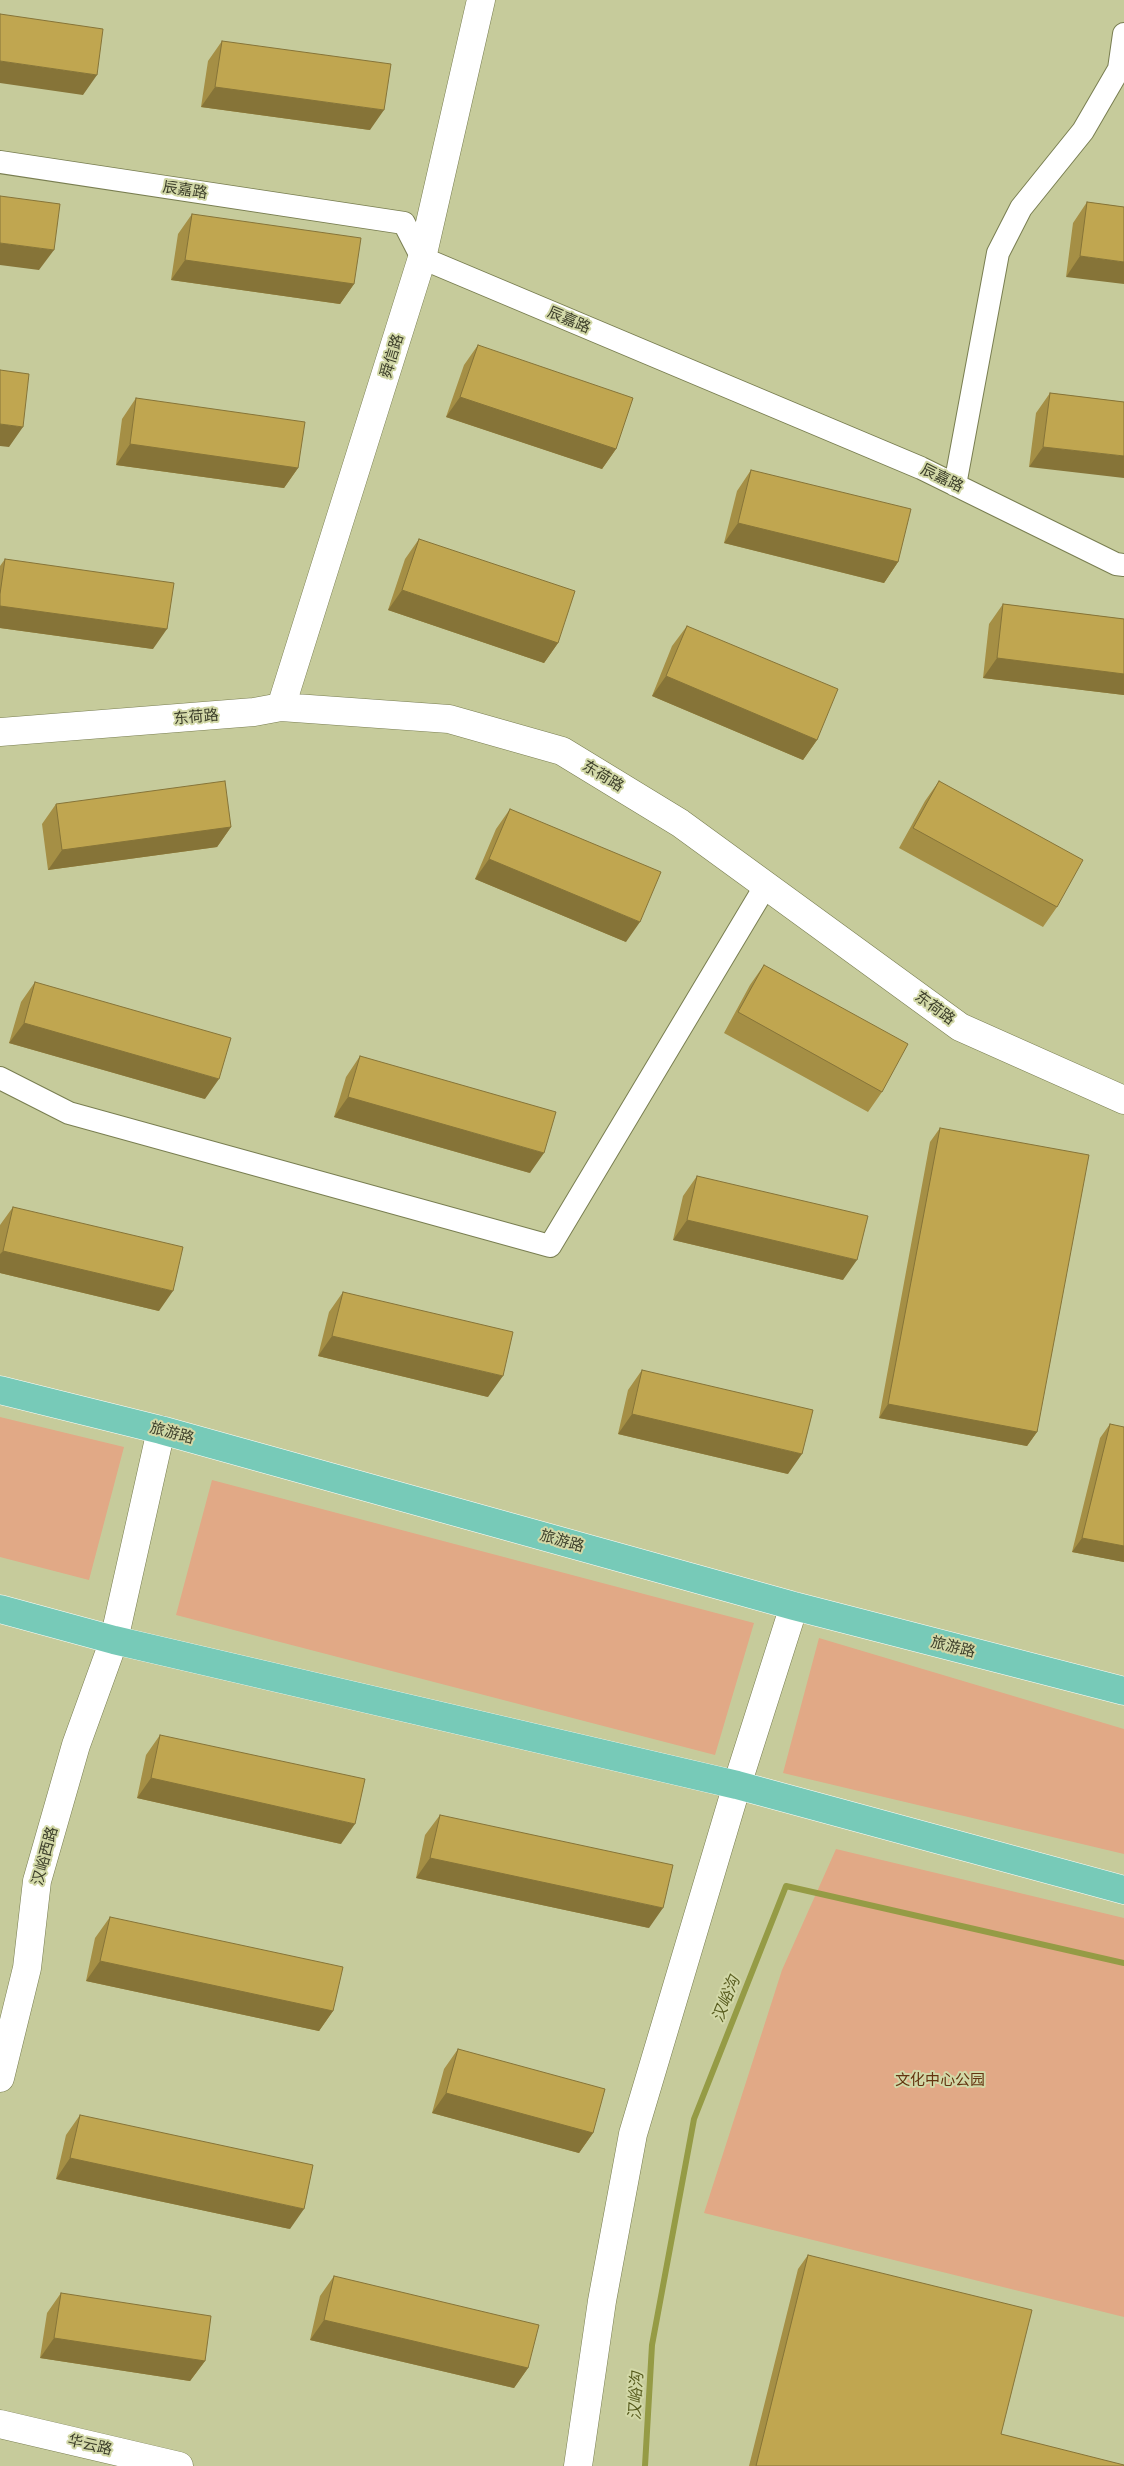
<!DOCTYPE html>
<meta charset="utf-8">
<style>
body{margin:0}
canvas{display:block;background:#c6cb9b}
</style>
<canvas width="1124" height="2466"></canvas>
<script>
const c = document.querySelector('canvas').getContext('2d');
c.lineJoin = 'round';
function paint(path, color) {
  c.fillStyle = color;
  c.fill(path, 'evenodd');
}
function shape(rows) {
  const path = new Path2D();
  for (const r of rows) {
    path.moveTo(r[0], r[1]);
    for (let i = 2; i < r.length; i += 2) path.lineTo(r[i], r[i + 1]);
  }
  return path;
}
function stroke(path, color, width, dash) {
  c.strokeStyle = color;
  c.lineWidth = width;
  c.lineCap = dash ? 'butt' : 'round';
  c.setLineDash(dash || []);
  c.stroke(path);
}
function label(font, color, halo, rows, align = 'center') {
  c.font = font + ' "Asap Condensed","Noto Sans SC",sans-serif';
  c.lineWidth = 4;
  c.setLineDash([]);
  c.textBaseline = 'middle';
  c.strokeStyle = halo;
  c.fillStyle = color;
  for (const [text, x, y, turn = 0] of rows) {
    c.save();
    c.translate(x, y);
    c.rotate((+turn || 0) * Math.PI / 180);
    c.textAlign = isNaN(turn) ? turn : align;
    if (halo) c.strokeText(text, 0, 0);
    c.fillText(text, 0, 0);
    c.restore();
  }
}
paint(shape([
 [0,1417,124,1447,89,1580,0,1557],
 [212,1480,754,1623,715,1755,176,1615],
 [819,1638,1124,1729,1124,1854,783,1773],
 [836,1849,1124,1918,1124,2317,704,2213,782,1970]
]), '#e1a986');
stroke(shape([
 [645,2466,652,2345,694,2119,786,1886,1124,1963]
]), '#959b45', 6);
const street = shape([
 [0,162,404,223,422,258,921,468,1116,564,1124,565],
 [955,485,998,253,1021,208,1083,131,1119,69,1124,34],
 [0,1078,69,1113,550,1246,766,885]
]);
const secondary = shape([
 [281,707,422,258,481,0],
 [0,732,254,712,281,707,449,719,562,751,680,823,960,1027,1124,1100],
 [0,2078,27,1968,37,1881,76,1745,114,1640,161,1430],
 [0,2424,179,2466],
 [578,2466,602,2301,633,2134,737,1785,794,1606]
]);
const primary = shape([
 [0,1390,161,1430,794,1606,1124,1691],
 [0,1609,114,1640,737,1785,1124,1890]
]);
stroke(street, '#797e51', 24);
stroke(secondary, '#797e51', 29);
stroke(primary, '#fff', 29);
stroke(street, '#fff', 22);
stroke(secondary, '#fff', 28);
stroke(primary, '#77cab8', 28);
paint(shape([
 [222,41,370,130,201,107,208,61],
 [1087,202,1124,207,1066,277,1073,223],
 [192,214,354,284,340,304,171,280,178,234],
 [478,345,616,449,602,469,446,417,464,365],
 [1050,393,1124,402,1029,467,1036,413],
 [136,398,298,468,284,488,116,465,122,419],
 [751,470,898,562,884,583,724,543,737,491],
 [419,539,558,643,544,663,388,610,405,559],
 [5,559,153,649,0,628,0,566],
 [1003,604,1124,619,1124,695,983,678,989,624],
 [687,626,817,740,803,760,652,696,672,646],
 [939,781,1057,907,1043,927,899,848,925,801],
 [56,804,231,827,217,847,48,870,42,824],
 [510,809,626,942,475,879,496,829],
 [764,965,882,1092,868,1112,724,1033,750,985],
 [35,982,205,1099,9,1043,21,1002],
 [360,1056,530,1173,334,1117,346,1077],
 [940,1128,1037,1432,1027,1446,879,1418,930,1142],
 [697,1176,843,1280,673,1240,683,1196],
 [13,1207,159,1311,0,1273,0,1225],
 [343,1292,488,1397,318,1356,329,1312],
 [642,1370,788,1474,618,1434,628,1390],
 [1110,1424,1124,1562,1072,1552,1100,1438],
 [160,1735,341,1844,137,1798,146,1755],
 [440,1815,649,1928,416,1878,425,1835],
 [110,1917,333,2011,319,2031,86,1981,95,1938],
 [458,2049,593,2133,579,2153,432,2113,444,2069],
 [80,2115,290,2229,56,2179,66,2135],
 [808,2255,1001,2434,1124,2466,749,2466,798,2269],
 [334,2276,528,2368,514,2388,310,2340,320,2296],
 [61,2293,205,2361,190,2381,40,2358,47,2313]
]), '#a58f45');
paint(shape([
 [0,61,97,75,83,95,0,83],
 [215,87,384,110,370,130,201,107],
 [0,243,54,250,39,270,0,265],
 [1080,256,1124,262,1124,284,1066,277],
 [185,260,354,284,340,304,171,280],
 [460,397,616,449,602,469,446,417],
 [0,424,23,427,9,447,0,446],
 [130,444,298,468,284,488,116,465],
 [1043,447,1124,456,1124,478,1029,467],
 [738,523,898,562,884,583,724,543],
 [402,590,558,643,544,663,388,610],
 [0,606,167,629,153,649,0,628],
 [997,658,1124,674,1124,695,983,678],
 [666,676,817,740,803,760,652,696],
 [231,827,217,847,48,870,62,850],
 [489,859,640,922,626,942,475,879],
 [24,1023,219,1079,205,1099,9,1043],
 [348,1097,544,1153,530,1173,334,1117],
 [687,1220,857,1260,843,1280,673,1240],
 [3,1251,173,1291,159,1311,0,1273,0,1254],
 [332,1336,503,1376,488,1397,318,1356],
 [888,1404,1037,1432,1027,1446,879,1418],
 [632,1414,802,1454,788,1474,618,1434],
 [1082,1538,1124,1546,1124,1562,1072,1552],
 [151,1778,355,1824,341,1844,137,1798],
 [430,1858,663,1908,649,1928,416,1878],
 [100,1961,333,2011,319,2031,86,1981],
 [446,2093,593,2133,579,2153,432,2113],
 [70,2158,304,2209,290,2229,56,2179],
 [324,2320,528,2368,514,2388,310,2340],
 [54,2338,205,2361,190,2381,40,2358]
]), '#867438');
const building = shape([
 [0,14,103,29,97,75,0,61,0,14],
 [222,41,391,64,384,110,215,87,222,41],
 [0,196,60,204,54,250,0,243,0,196],
 [1087,202,1124,207,1124,262,1080,256,1087,202],
 [192,214,361,238,354,284,185,260,192,214],
 [478,345,633,398,616,449,460,397,478,345],
 [0,370,29,374,23,427,0,424,0,370],
 [1050,393,1124,402,1124,456,1043,447,1050,393],
 [136,398,305,422,298,468,130,444,136,398],
 [751,470,911,509,898,562,738,523,751,470],
 [419,539,575,591,558,643,402,590,419,539],
 [5,559,174,583,167,629,0,606,0,594,5,559],
 [1003,604,1124,619,1124,674,997,658,1003,604],
 [687,626,838,689,817,740,666,676,687,626],
 [225,781,231,827,62,850,56,804,225,781],
 [939,781,1083,860,1057,907,913,828,939,781],
 [510,809,661,872,640,922,489,859,510,809],
 [764,965,908,1044,882,1092,738,1012,764,965],
 [35,982,231,1038,219,1079,24,1023,35,982],
 [360,1056,556,1112,544,1153,348,1097,360,1056],
 [940,1128,1089,1155,1037,1432,888,1404,940,1128],
 [697,1176,868,1216,857,1260,687,1220,697,1176],
 [13,1207,183,1247,173,1291,3,1251,13,1207],
 [343,1292,513,1332,503,1376,332,1336,343,1292],
 [642,1370,813,1410,802,1454,632,1414,642,1370],
 [1110,1424,1124,1427,1124,1546,1082,1538,1110,1424],
 [160,1735,365,1779,355,1824,151,1778,160,1735],
 [440,1815,673,1865,663,1908,430,1858,440,1815],
 [110,1917,343,1967,333,2011,100,1961,110,1917],
 [458,2049,605,2089,593,2133,446,2093,458,2049],
 [80,2115,313,2165,304,2209,70,2158,80,2115],
 [808,2255,1032,2310,1001,2434,1124,2465,1124,2466,756,2466,808,2255],
 [334,2276,539,2325,528,2368,324,2320,334,2276],
 [61,2293,211,2316,205,2361,54,2338,61,2293]
]);
paint(building, '#c0a650');
stroke(building, '#867438', 1);
label('15px', '#3c3e2a', '#d2d8a7', [
 ["辰嘉路",185,190,9],
 ["辰嘉路",569,320,23],
 ["舜信路",392,356,-73],
 ["辰嘉路",942,478,26],
 ["东荷路",196,717,-5],
 ["东荷路",603,776,31],
 ["东荷路",935,1008,36],
 ["旅游路",172,1433,15],
 ["旅游路",562,1541,16],
 ["旅游路",953,1647,14],
 ["汉峪西路",45,1856,-75],
 ["华云路",90,2445,13]
]);
label('15px', '#643410', '#d2d8a7', [
 ["文化中心公园",940,2080]
]);
label('italic 16px', '#575b1d', '#d2d8a7', [
 ["汉峪沟",726,1999,-68],
 ["汉峪沟",636,2396,-87]
]);
</script>
